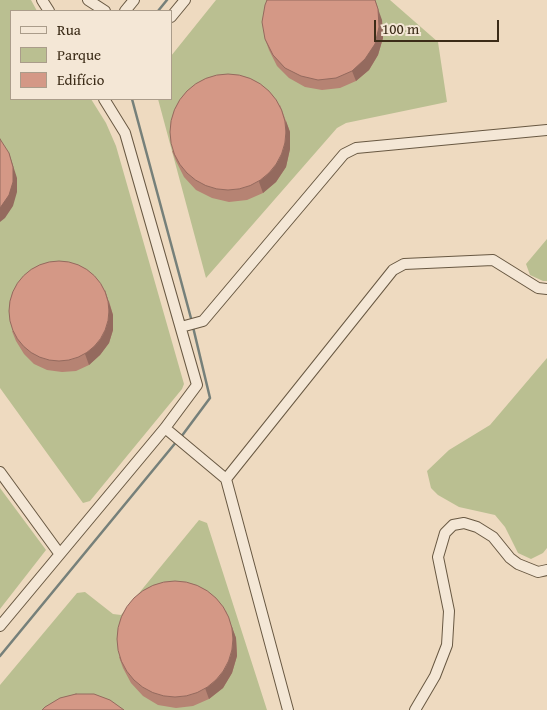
<!DOCTYPE html>
<meta charset="utf-8">
<style>
body{margin:0}
#map{position:relative;width:547px;height:710px;overflow:hidden;background:#eedac0;font-family:"Gentium Book Plus",serif}
canvas{display:block}
.legend{position:absolute;left:10px;top:10px;width:162px;height:90px;box-sizing:border-box;background:#f4e7d6;border:1px solid #aa9c8a;margin:0;padding:6px 9px;list-style:none;font-size:15px;color:#3c2c18}
.legend li{display:flex;align-items:center;gap:10px;height:25px}
.legend b{width:25px;border:1px solid #aa9c8a}
.scale{position:absolute;left:374px;top:20px;width:125px;height:22px;box-sizing:border-box;border:2px solid #3c2c18;border-top:0;padding-left:6px;font-size:15px;line-height:18px;white-space:nowrap;color:#3c2c18;-webkit-text-stroke:4px #f4e7d6;paint-order:stroke}
</style>
<div id="map">
<canvas width="547" height="710"></canvas>
<ul class="legend">
<li><b style="height:6px;background:#f4e7d6"></b>Rua</li>
<li><b style="height:14px;background:#babf91"></b>Parque</li>
<li><b style="height:14px;background:#d49886"></b>Edifício</li>
</ul>
<div class="scale">100 m</div>
</div>
<script>
const c = document.querySelector('canvas').getContext('2d');
c.lineJoin = 'round';
function paint(path, color) {
  c.fillStyle = color;
  c.fill(path, 'evenodd');
}
function shape(rows) {
  const path = new Path2D();
  for (const r of rows) {
    if (r.length === 3) {
      path.moveTo(r[0] + r[2], r[1]);
      path.arc(r[0], r[1], r[2], 0, 2 * Math.PI);
      continue;
    }
    path.moveTo(r[0], r[1]);
    for (let i = 2; i < r.length; i += 2) path.lineTo(r[i], r[i + 1]);
  }
  return path;
}
function stroke(path, color, width, dash) {
  c.strokeStyle = color;
  c.lineWidth = width;
  c.lineCap = dash ? 'butt' : 'round';
  c.setLineDash(dash || []);
  c.stroke(path);
}
paint(shape([
 [0,0,31,0,37,11,11,11,11,99,91,99,106,123,116,146,184,384,182,389,90,501,83,503,0,388],
 [216,0,390,0,438,42,447,102,346,123,337,128,206,278,158,99,171,99,171,56],
 [547,239,547,281,543,281,530,275,526,264],
 [547,358,547,548,543,553,531,559,518,553,505,527,495,515,459,507,438,495,431,488,427,471,449,450,490,425],
 [0,488,46,550,0,609],
 [199,520,207,523,267,710,0,710,0,685,77,593,85,592,113,614,121,615]
]), '#babf91');
stroke(shape([
 [158,11,167,0],
 [132,99,192,322],
 [181,437,210,398,193,327],
 [0,656,177,441]
]), '#76807a', 2.5);
const minor = shape([
 [42,0,49,11],
 [88,0,105,11],
 [125,11,134,0],
 [171,17,185,0],
 [181,327,203,321,344,154,356,148,547,130],
 [165,428,226,479,393,270,404,264,493,260,538,288,547,289],
 [0,472,59,553],
 [226,479,288,710],
 [0,626,165,428,197,385,125,133,104,99],
 [415,710,435,676,447,645,449,611,438,557,445,533,453,525,464,523,477,527,493,537,510,558,518,564,538,572,547,570]
]);
stroke(minor, '#685842', 12);
stroke(minor, '#f4e7d6', 10);
paint(shape([
 [382,20,383,38,378,55,369,70,356,81,340,88,322,90,305,87,289,78,277,66,269,50,265,39],
 [280,105,290,132,290,149,286,167,276,182,263,193,247,200,229,202,212,198,196,190,184,177,176,161,172,151],
 [109,301,113,315,113,330,109,343,100,355,89,365,76,371,62,372,47,370,34,364,24,354,16,341,12,331],
 [226,611,236,638,237,656,232,673,223,688,209,699,193,706,176,708,158,705,143,696,131,683,123,668,119,657]
]), '#b68373');
paint(shape([
 [375,0,382,20,383,38,378,55,369,70,356,81,352,71],
 [286,121,290,132,290,149,286,167,276,182,263,193,259,182],
 [9,153,17,178,17,192,13,206,5,218,0,222,0,208],
 [105,290,113,315,113,330,109,343,100,355,89,365,85,354],
 [232,627,236,638,237,656,232,673,223,688,209,699,205,688]
]), '#946a5e');
const building = shape([
 [267,0,375,0,378,9,379,27,375,44,365,59,352,71,336,78,318,80,301,76,285,68,273,55,265,39,262,22,265,5,267,0],
 [228,132,58],
 [0,139,9,153,13,167,13,182,9,195,0,208,0,139],
 [59,311,50],
 [175,639,58],
 [76,694,94,694,110,700,124,710,42,710,45,707,60,698,76,694]
]);
paint(building, '#d49886');
stroke(building, '#946a5e', 1);
</script>
